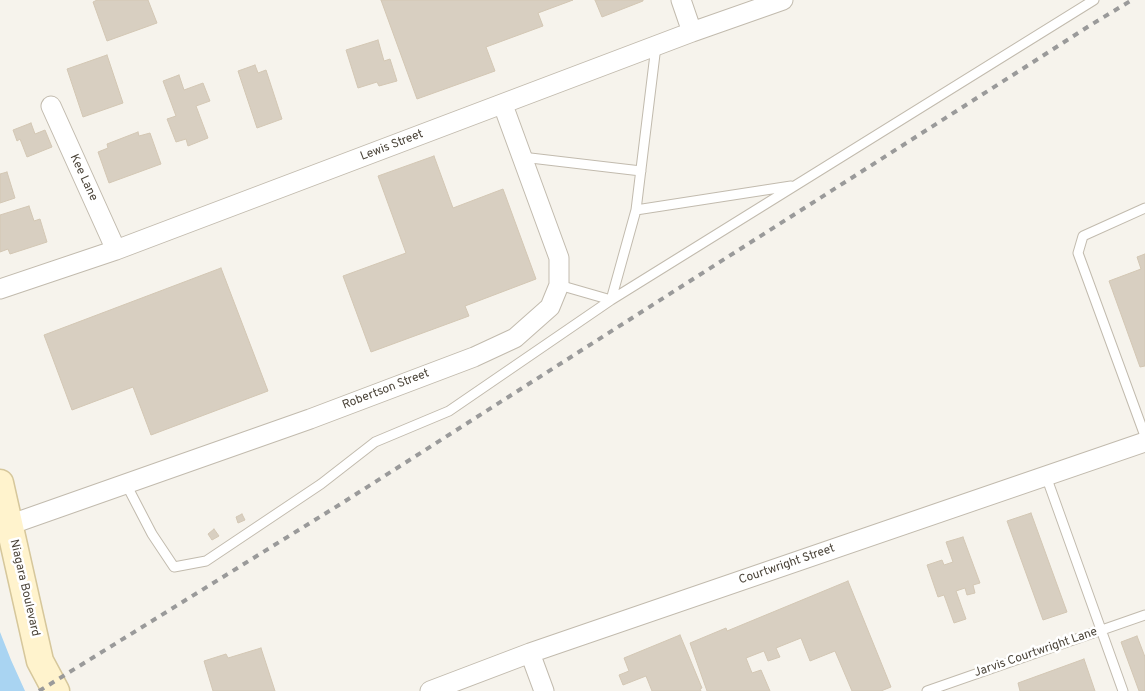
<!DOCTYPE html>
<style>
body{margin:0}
canvas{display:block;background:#f6f3ec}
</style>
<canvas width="1145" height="691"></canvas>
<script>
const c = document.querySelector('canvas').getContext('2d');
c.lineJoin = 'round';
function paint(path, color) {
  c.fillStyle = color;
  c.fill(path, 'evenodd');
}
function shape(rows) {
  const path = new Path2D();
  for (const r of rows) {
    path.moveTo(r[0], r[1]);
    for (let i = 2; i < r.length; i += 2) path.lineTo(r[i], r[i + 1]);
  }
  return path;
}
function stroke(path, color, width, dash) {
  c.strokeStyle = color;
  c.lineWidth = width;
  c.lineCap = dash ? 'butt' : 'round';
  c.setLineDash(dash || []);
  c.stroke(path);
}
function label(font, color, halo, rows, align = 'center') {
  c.font = font + ' Overpass,sans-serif';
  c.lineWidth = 5;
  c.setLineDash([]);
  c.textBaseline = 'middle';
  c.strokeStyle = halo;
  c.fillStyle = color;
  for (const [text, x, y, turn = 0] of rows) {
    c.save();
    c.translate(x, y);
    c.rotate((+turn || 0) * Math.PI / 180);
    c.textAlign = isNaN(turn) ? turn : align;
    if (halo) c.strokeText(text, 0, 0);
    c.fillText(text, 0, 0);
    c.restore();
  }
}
paint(shape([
 [0,632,11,660,25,691,0,691]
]), '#a9d4f2');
const building = shape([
 [97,0,148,0,157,23,107,41,93,2,97,0],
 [381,0,573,0,538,13,543,26,486,47,495,71,417,99,381,0],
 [595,0,643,0,643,1,602,17,595,0],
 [378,40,384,61,390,59,397,81,379,86,377,82,358,88,346,50,378,40],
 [107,55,123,103,83,117,67,69,107,55],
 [255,65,258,73,266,70,282,119,257,128,238,71,255,65],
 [179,75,184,90,203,83,210,101,196,106,208,138,188,146,186,139,176,142,167,119,176,116,163,81,179,75],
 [31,123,35,134,45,130,52,147,27,157,20,139,17,141,13,130,31,123],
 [138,132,139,136,150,133,161,164,109,183,98,152,108,148,107,144,138,132],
 [434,156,453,208,503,189,536,279,465,306,469,316,371,352,343,276,406,253,378,176,434,156],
 [7,172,15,198,0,203,0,174,7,172],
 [29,206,34,221,40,219,47,242,10,254,8,249,0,252,0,215,29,206],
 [1145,254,1145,366,1140,367,1109,281,1141,269,1137,257,1145,254],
 [221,268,268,391,151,435,133,387,72,410,44,335,221,268],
 [1031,513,1067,612,1043,620,1007,521,1031,513],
 [242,514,245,520,238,523,236,517,242,514],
 [214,529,219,536,212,540,208,534,214,529],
 [963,537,980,583,973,585,975,593,967,595,965,588,956,591,966,619,954,623,944,595,938,597,927,565,942,560,944,565,953,562,946,542,963,537],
 [848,581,891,687,881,691,852,691,835,651,810,661,801,638,776,648,780,657,768,661,764,651,746,658,752,673,761,670,770,691,707,691,690,643,726,628,727,631,848,581],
 [680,635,702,688,700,689,701,691,652,691,646,676,623,685,619,675,629,671,624,658,680,635],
 [1137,636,1145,657,1145,691,1139,691,1121,642,1137,636],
 [261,648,275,691,213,691,204,661,226,654,228,658,261,648],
 [1084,659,1095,691,1020,691,1018,683,1084,659]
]);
paint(building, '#d8cfc1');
stroke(building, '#d3c7b4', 1);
const service = shape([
 [522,157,641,171],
 [1145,208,1083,236,1078,253,1145,436],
 [636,210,791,186],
 [559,285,611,300,636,210,656,46],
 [1046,476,1123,691],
 [126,484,152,534,174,567,206,561,321,484,375,442,449,411,611,300,1094,0],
 [927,691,1145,615]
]);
const minor = shape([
 [681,0,692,32],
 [51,106,116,250],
 [0,289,116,250,692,32,783,0],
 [9,525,310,419,474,357,515,338,550,307,559,285,559,258,503,105],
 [530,653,544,691],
 [430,691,530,653,1145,442]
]);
const secondary = shape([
 [0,483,40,661,56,691]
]);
stroke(service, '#c2bbae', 11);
stroke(minor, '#c2bbae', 21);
stroke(secondary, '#d6c79b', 29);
stroke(service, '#fff', 9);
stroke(minor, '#fff', 19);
stroke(secondary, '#fff3cd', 26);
stroke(shape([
 [39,691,339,505,1016,73,1089,26,1132,0]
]), '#9a9a9a', 4, [6, 6]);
label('12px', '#4b4439', '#fff', [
 ["Lewis Street",392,146,-21],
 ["Kee Lane",83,178,65],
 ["Robertson Street",386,390,-21],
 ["Courtwright Street",787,565,-19],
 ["Niagara Boulevard",24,588,77],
 ["Jarvis Courtwright Lane",1036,653,-19]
]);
</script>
